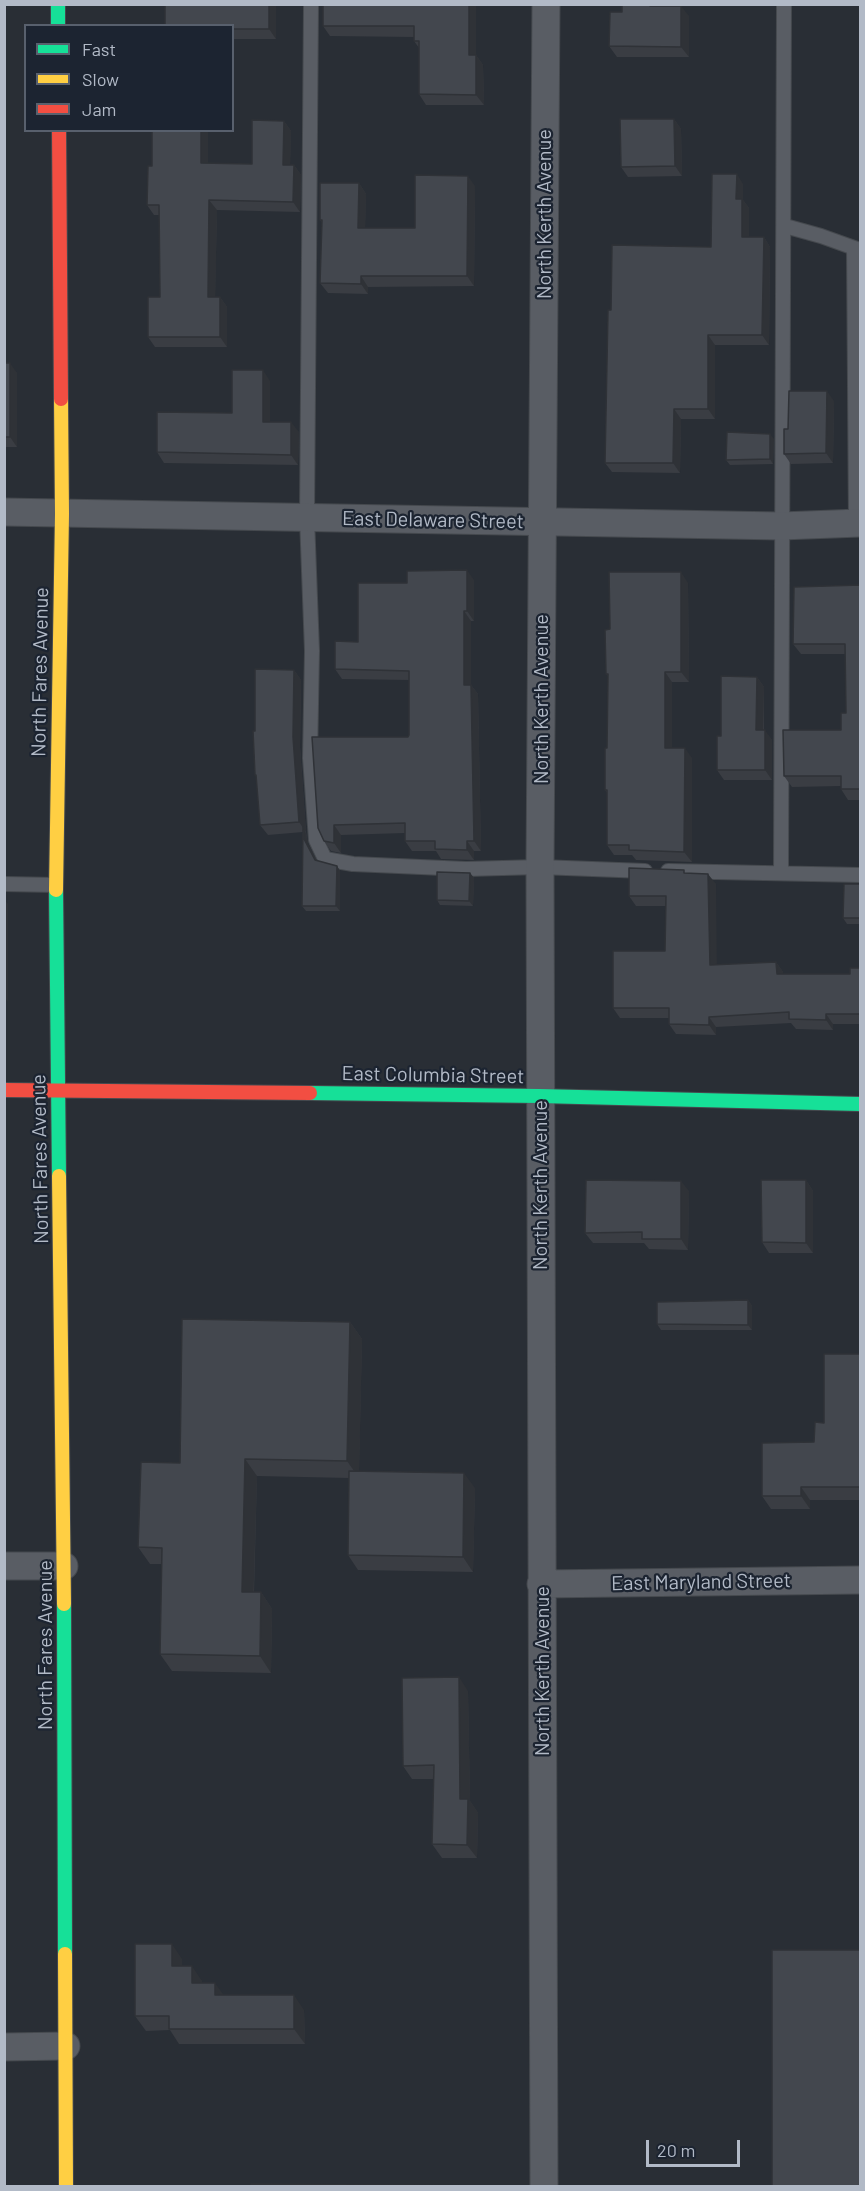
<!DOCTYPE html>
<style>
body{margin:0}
#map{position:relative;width:865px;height:2191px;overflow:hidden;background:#292e35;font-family:Barlow,sans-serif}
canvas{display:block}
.frame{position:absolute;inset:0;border:6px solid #b2bac7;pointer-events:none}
.legend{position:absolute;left:24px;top:24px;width:210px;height:108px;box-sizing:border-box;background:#1c2431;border:2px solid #58606d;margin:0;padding:8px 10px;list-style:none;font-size:18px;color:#b2bac7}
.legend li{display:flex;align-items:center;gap:12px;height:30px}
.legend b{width:30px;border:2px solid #58606d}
.scale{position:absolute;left:646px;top:2140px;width:94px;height:27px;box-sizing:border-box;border:3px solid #b2bac7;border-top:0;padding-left:8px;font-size:18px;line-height:21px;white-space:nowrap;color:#b2bac7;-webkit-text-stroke:4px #1c2431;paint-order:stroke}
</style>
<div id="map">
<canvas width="865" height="2191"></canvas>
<div class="frame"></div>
<ul class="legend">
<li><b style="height:8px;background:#16e098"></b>Fast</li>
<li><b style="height:8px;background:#ffcf43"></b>Slow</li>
<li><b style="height:8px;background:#f24e42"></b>Jam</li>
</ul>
<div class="scale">20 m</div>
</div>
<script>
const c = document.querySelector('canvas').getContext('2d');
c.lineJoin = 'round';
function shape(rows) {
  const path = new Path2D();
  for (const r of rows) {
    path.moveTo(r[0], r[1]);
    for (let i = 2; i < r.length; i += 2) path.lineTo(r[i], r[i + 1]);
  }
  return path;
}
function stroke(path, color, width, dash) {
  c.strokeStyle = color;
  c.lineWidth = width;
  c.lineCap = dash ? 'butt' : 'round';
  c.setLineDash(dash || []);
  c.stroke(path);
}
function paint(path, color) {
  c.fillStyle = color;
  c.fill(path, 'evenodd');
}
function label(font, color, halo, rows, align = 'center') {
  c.font = font + ' Barlow,sans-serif';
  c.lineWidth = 4.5;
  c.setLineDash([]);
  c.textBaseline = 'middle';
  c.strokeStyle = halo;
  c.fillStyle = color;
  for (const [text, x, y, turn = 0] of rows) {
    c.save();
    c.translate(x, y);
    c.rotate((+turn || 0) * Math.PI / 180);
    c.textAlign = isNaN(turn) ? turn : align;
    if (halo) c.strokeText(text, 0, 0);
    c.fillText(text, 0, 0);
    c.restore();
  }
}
const lane = shape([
 [311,4,307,518,312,651,310,758,316,840,325,859,353,864,466,869,540,867,645,871],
 [785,226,821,236,860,250],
 [854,248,856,524],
 [668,871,860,875],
 [781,873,784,4],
 [4,884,56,885]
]);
const street = shape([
 [4,512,781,526,860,523],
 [4,1566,64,1566],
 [541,1584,860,1580],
 [4,2047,66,2046],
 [544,2186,540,867,546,4]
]);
const fast = shape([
 [58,4,58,26],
 [56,890,59,1176],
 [310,1093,539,1096,860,1104],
 [64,1604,65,1954]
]);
const slow = shape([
 [56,890,62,514,61,399],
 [59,1176,64,1604],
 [65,1954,66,2186]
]);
const jam = shape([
 [59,130,61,399],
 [4,1090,310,1093]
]);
stroke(lane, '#45494e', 16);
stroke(street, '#45494e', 29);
stroke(fast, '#45494e', 16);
stroke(slow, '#45494e', 16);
stroke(jam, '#45494e', 16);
stroke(lane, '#595d64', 14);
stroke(street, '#595d64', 27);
stroke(fast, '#16e098', 14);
stroke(slow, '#ffcf43', 14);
stroke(jam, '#f24e42', 14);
paint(shape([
 [276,4,276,39,232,39,232,26],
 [476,4,476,55,483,65,484,105,426,105,419,94,419,48,414,41,414,37,330,36,323,26],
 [658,6,689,16,689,57,617,57,609,46,622,12],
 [674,119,681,129,682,176,628,177,621,167],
 [284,121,291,131,290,165,294,165,301,175,300,212,217,210,215,297,220,297,227,307,227,347,155,347,148,337,160,297,159,215,154,215,147,205,152,166,208,163,252,164],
 [359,183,366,194,365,228,415,228,475,186,474,286,368,287,368,294,328,293,320,283,322,223,320,220],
 [743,184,743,200,749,208,749,237,764,237,770,247,769,345,715,345,715,419,681,419,680,473,612,472,605,463,611,310,711,247],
 [4,363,17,373,17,447,4,447],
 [270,381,270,422,299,432,298,465,164,463,157,452,232,413],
 [834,401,833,463,791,464,784,454],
 [774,439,773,464,730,465,726,460],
 [474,580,474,621,471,621,471,685,478,694,481,851,474,851,474,860,441,859,436,851,412,851,405,841,405,833,341,835,341,853,331,851,324,841,318,828,408,737,409,735,409,680,342,679,335,669,407,583],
 [688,583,689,682,672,682,672,748,692,758,692,862,636,860,632,855,614,855,607,845,607,793,605,790,607,748,608,676,606,674],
 [861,585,861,800,848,800,841,789,841,786,792,787,784,776,841,730,846,713,845,654,801,654,793,644],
 [294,670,301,680,300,747,306,832,308,844,317,861,337,866,340,871,340,911,306,911,302,906,303,832,268,835,260,825,257,778,255,775,255,731],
 [757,677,764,687,764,730,772,740,772,780,724,780,717,770,721,736],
 [470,873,474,878,473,906,440,905,437,900],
 [687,873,716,884,716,965,776,962,783,972,783,974,850,974,861,968,861,1024,833,1024,833,1030,796,1029,791,1023,716,1027,716,1035,676,1034,669,1024,669,1018,620,1018,613,1008,665,951,666,906,636,906,629,896],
 [861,884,861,924,847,924,843,918],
 [806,1180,813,1191,813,1253,769,1253,762,1242],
 [689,1191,688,1250,649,1249,644,1243,593,1243,585,1233],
 [748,1300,752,1306,752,1330,661,1330,657,1324],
 [350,1322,362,1339,359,1471,475,1488,473,1572,358,1570,348,1555,349,1478,257,1476,254,1592,261,1592,272,1609,271,1673,172,1671,160,1654,162,1564,150,1564,138,1547,180,1463],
 [861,1354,861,1500,810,1500,810,1509,771,1509,762,1496,814,1442,824,1423],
 [468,1691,470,1801,478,1813,477,1858,442,1858,432,1844,434,1779,412,1779,403,1766],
 [182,1959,182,1966,202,1981,202,1983,223,1995,304,2010,305,2044,179,2044,170,2030,146,2031,135,2016]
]), '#3a3d43');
paint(shape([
 [269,4,276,4,276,39,269,29],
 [469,4,476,4,476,65,469,55],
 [681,6,689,16,689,57,681,47],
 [476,55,483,65,484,105,476,95],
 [674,119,681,129,682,176,675,166],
 [284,121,291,131,290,175,283,165],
 [201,130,208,130,208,173,201,163],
 [294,165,301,175,300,212,293,202],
 [737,174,743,184,743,200,749,208,749,247,742,237,736,199],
 [468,176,475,186,474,286,467,276],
 [359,183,366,194,365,238,358,228],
 [209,200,217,210,215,307,208,297],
 [764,237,770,247,769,345,762,335],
 [361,276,368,287,368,294,361,284],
 [220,297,227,307,227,347,220,337],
 [708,335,715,345,715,419,708,409],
 [10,363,17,373,17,447,10,437],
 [263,370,270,381,270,432,263,422],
 [827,391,834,401,833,463,826,453],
 [674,409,681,419,680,473,673,463],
 [291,422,299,432,298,465,291,455],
 [770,434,774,439,773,464,770,459],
 [467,570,474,580,474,621,467,611],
 [681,572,688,583,689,682,681,672],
 [464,611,471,621,471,685,478,694,481,851,474,841,464,685],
 [294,670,301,680,300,747,306,832,299,822,293,737],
 [665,672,672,682,672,758,665,748],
 [757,677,764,687,763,740,756,730],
 [765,730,772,740,772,780,765,770],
 [685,748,692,758,692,862,684,852],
 [334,825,341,835,341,853,334,843],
 [303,827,306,833,308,844,319,866,304,839],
 [467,841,474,851,474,860,467,850],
 [337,866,340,871,340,911,336,906],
 [470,873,474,878,473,906,469,901],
 [708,874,716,884,717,975,710,965],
 [4,899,8,904,8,1002,4,997],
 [776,962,783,972,784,984,777,974],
 [826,1014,833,1024,833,1030,826,1020],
 [709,1017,716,1027,716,1035,709,1025],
 [806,1180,813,1191,813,1253,806,1243],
 [681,1181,689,1191,688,1250,681,1239],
 [748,1300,752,1306,752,1330,748,1325],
 [350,1322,362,1339,359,1478,347,1461],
 [245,1459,257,1476,253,1609,242,1592],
 [464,1473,475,1488,473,1572,463,1557],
 [801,1487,810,1500,810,1509,801,1496],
 [261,1592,272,1609,271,1673,260,1656],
 [459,1677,468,1691,470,1801,478,1813,477,1858,467,1845,460,1799],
 [172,1944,182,1959,182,1981,172,1966],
 [192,1966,202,1981,203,1997,192,1983],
 [215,1983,225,1997,215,1995],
 [294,1995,304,2010,305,2044,294,2029]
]), '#2f3237');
const building = shape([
 [165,4,269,4,269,29,232,29,232,26,165,26,165,4],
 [323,4,469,4,469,55,476,55,476,95,419,94,419,41,414,41,414,26,323,26,323,4],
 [622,4,650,4,650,6,681,6,681,47,609,46,610,12,622,12,622,4],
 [620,119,674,119,675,166,621,167,620,119],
 [252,120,284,121,283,165,294,165,293,202,209,200,208,297,220,297,220,337,148,337,148,297,160,297,159,205,147,205,148,166,152,166,152,130,201,130,201,163,252,164,252,120],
 [712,174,737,174,736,199,742,199,742,237,764,237,762,335,708,335,708,409,674,409,673,463,605,463,608,310,611,310,612,245,711,247,712,174],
 [415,175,468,176,467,276,361,276,361,284,320,283,322,220,320,220,320,183,359,183,358,228,415,228,415,175],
 [4,363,10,363,10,437,4,437,4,363],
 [232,370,263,370,263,422,291,422,291,455,157,452,157,412,232,413,232,370],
 [789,391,827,391,826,453,784,454,784,429,788,429,789,391],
 [727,432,770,434,770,459,726,460,727,432],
 [467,570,467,611,464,611,464,685,471,685,474,841,467,841,467,850,435,849,435,841,405,841,405,823,334,825,334,843,324,841,318,828,312,737,408,737,409,735,409,671,335,669,335,641,358,642,358,583,407,583,407,571,467,570],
 [609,572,681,572,681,672,665,672,665,748,685,748,684,852,629,850,629,845,607,845,607,790,605,790,605,748,607,748,608,674,606,674,605,630,610,629,609,572],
 [861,585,861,789,841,789,841,776,784,776,783,730,841,730,841,713,846,713,845,644,793,644,794,587,861,585],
 [255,669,294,670,293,737,299,822,260,825,256,775,255,775,253,731,255,731,255,669],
 [721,676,757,677,756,730,765,730,765,770,717,770,717,736,721,736,721,676],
 [303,827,304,839,315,860,337,866,336,906,302,906,303,827],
 [629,868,684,870,684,873,708,874,710,965,776,962,777,974,850,974,850,968,861,968,861,1014,826,1014,826,1020,789,1019,789,1012,709,1017,709,1025,669,1024,669,1008,613,1008,613,951,665,951,666,896,629,896,629,868],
 [437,872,470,873,469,901,437,900,437,872],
 [844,884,861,884,861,918,843,918,844,884],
 [586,1180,681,1181,681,1239,642,1239,642,1232,585,1233,586,1180],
 [761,1180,806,1180,806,1243,762,1242,761,1180],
 [748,1300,748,1325,657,1324,657,1302,748,1300],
 [182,1319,350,1322,347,1461,245,1459,242,1592,261,1592,260,1656,160,1654,162,1548,138,1547,141,1462,180,1463,182,1319],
 [824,1354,861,1354,861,1487,801,1487,801,1496,762,1496,762,1443,814,1442,815,1422,824,1423,824,1354],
 [349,1471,464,1473,463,1557,348,1555,349,1471],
 [459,1677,460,1799,468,1799,467,1845,432,1844,434,1765,403,1766,402,1678,459,1677],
 [135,1944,172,1944,172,1966,192,1966,192,1983,215,1983,215,1995,294,1995,294,2029,169,2029,169,2016,135,2016,135,1944],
 [772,1950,861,1950,861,2187,772,2187,772,1950],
 [251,2184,492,2186,492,2187,251,2187,251,2184]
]);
paint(building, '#43474e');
stroke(building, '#2f3237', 1.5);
label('20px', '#b2bac7', '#1c2431', [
 ["North Kerth Avenue",544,214,-90],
 ["East Delaware Street",433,520,1],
 ["North Fares Avenue",40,672,-89],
 ["North Kerth Avenue",541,699,-90],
 ["East Columbia Street",433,1075,1],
 ["North Fares Avenue",40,1159,-91],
 ["North Kerth Avenue",540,1185,-90],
 ["East Maryland Street",701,1582,-1],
 ["North Fares Avenue",45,1645,-90],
 ["North Kerth Avenue",542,1671,-90]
]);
</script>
